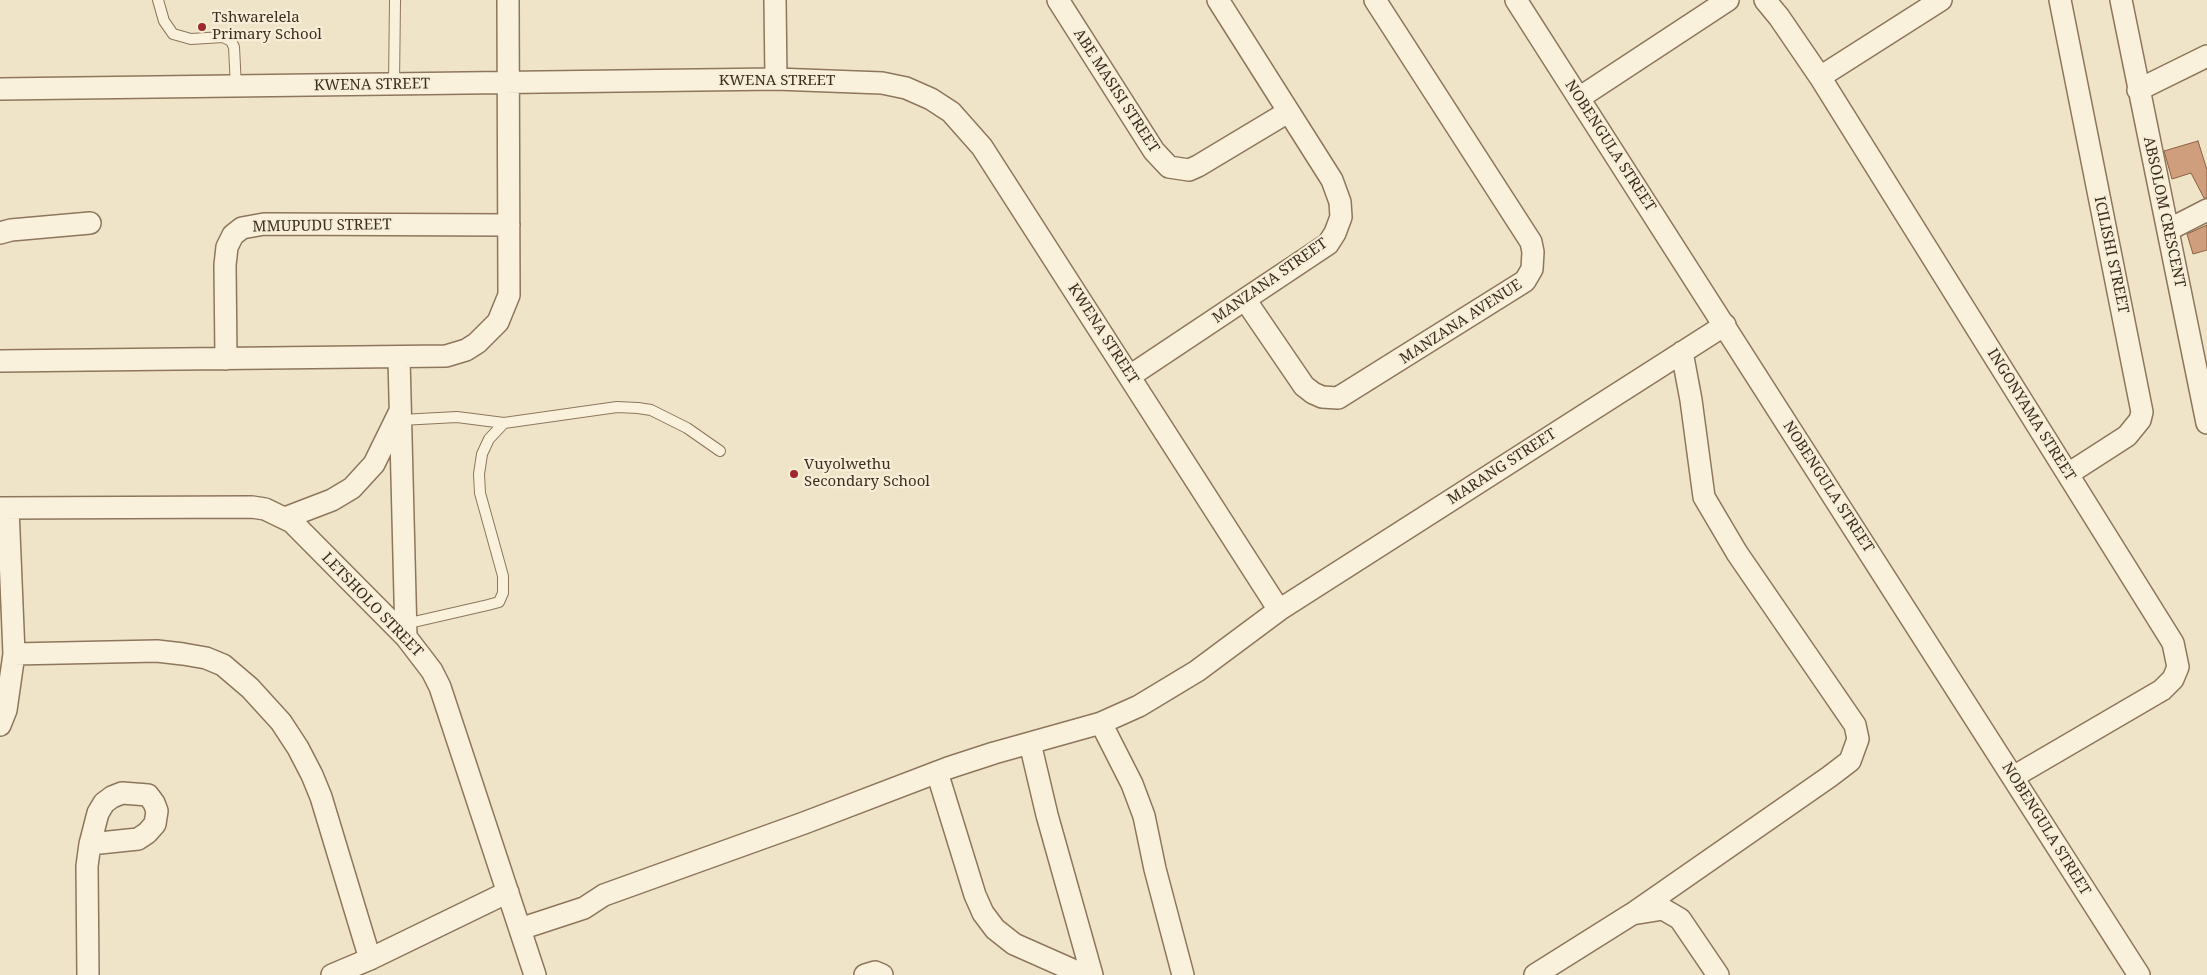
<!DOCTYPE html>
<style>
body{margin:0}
canvas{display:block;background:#f0e4c8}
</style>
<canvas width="2207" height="975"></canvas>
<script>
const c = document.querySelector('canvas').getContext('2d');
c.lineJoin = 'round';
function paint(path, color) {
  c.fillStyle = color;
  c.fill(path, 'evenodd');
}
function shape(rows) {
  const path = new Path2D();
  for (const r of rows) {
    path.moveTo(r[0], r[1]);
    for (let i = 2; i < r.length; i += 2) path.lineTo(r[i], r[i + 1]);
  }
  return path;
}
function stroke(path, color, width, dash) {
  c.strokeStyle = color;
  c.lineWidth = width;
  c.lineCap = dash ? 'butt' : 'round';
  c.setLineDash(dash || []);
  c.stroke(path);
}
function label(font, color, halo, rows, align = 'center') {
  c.font = font + ' "Noto Serif",serif';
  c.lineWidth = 4.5;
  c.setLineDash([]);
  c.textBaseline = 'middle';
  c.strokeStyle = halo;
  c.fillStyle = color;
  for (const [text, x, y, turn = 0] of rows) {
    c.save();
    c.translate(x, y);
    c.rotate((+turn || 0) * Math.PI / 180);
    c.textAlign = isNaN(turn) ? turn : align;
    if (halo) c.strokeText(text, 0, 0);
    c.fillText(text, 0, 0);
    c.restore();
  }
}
const building = shape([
 [2198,141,2207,170,2207,198,2204,198,2191,173,2172,179,2164,151,2198,141],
 [2207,225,2207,250,2193,254,2187,234,2207,225]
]);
paint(building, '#cf9f7d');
stroke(building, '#8d5f41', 1);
const lane = shape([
 [158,0,164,21,173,34,191,39,223,37,231,41,234,47,236,87],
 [394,85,395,0],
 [401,420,457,417,504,423],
 [405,624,488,605,499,602,503,593,503,576,480,493,479,474,482,454,489,439,504,423,617,407,638,408,651,410,687,428,720,451]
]);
const street = shape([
 [775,0,776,79],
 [1058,0,1154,151,1169,167,1189,170,1198,166,1288,112],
 [1516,0,2139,975],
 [1765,0,1779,17,1820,77,2173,643,2178,667,2173,679,2162,690,2013,777],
 [2060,0,2142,412,2140,420,2127,436,2068,474],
 [2121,0,2207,423],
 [1820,77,1941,0],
 [0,89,776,79,882,83,906,88,931,99,951,112,982,147,1279,610],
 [2138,90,2207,56],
 [1579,98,1728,0],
 [2168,230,2207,210],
 [0,233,11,230,90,223],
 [1246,301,1304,386,1313,393,1322,397,1338,398,1525,281,1532,269,1533,252,1531,242,1375,0],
 [399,358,406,637],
 [226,359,225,265,227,247,233,235,242,228,264,224,509,225],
 [0,361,446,356,466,350,477,343,498,322,509,295,508,0],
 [1130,376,1328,244,1335,233,1341,217,1340,202,1332,180,1218,0],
 [0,508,252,507,265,509,292,522,406,637,432,671,440,687,535,975],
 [285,518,332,500,352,488,374,464,399,413],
 [14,654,157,651,183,654,206,658,223,665,250,688,281,722,298,748,312,775,321,797,370,959],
 [1101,723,1132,784,1144,816,1155,869,1183,975],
 [0,725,6,710,14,654,8,508],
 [1030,743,1047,815,1092,975],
 [937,772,975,895,983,913,995,929,1014,944,1084,975],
 [1632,914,1829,777,1850,761,1858,739,1855,725,1737,553,1704,497,1691,400,1682,352],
 [520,929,584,908,604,895,804,823,948,768,994,753,1101,723,1139,706,1197,671,1279,610,1725,325],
 [88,975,87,866,90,844,98,813,104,803,112,797,122,793,148,795,154,803,157,811,155,824,147,833,138,839,90,844],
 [332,975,370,959,508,892],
 [865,975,875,972,882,975],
 [1535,975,1632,914,1663,909,1680,919,1718,975]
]);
stroke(lane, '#8d765c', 12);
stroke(street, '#8d765c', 24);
stroke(lane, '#faf1dc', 10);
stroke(street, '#faf1dc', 21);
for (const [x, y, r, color] of [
 [202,27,5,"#9e2a2b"],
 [794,474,5,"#9e2a2b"]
]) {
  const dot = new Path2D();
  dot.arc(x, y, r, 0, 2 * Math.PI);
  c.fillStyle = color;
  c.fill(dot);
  stroke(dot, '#f7eed8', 2);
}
label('15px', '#3d2e20', '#f7eed8', [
 ["Tshwarelela",212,18],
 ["Primary School",212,35],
 ["Vuyolwethu",804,465],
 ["Secondary School",804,482]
], 'left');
label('15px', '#3d2e20', '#f7eed8', [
 ["KWENA STREET",777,81],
 ["KWENA STREET",372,85,-1],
 ["ABE MASISI STREET",1116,91,57],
 ["NOBENGULA STREET",1610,146,57],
 ["ABSOLOM CRESCENT",2164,212,78],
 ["MMUPUDU STREET",322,226,-1],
 ["ICILISHI STREET",2111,255,78],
 ["MANZANA STREET",1270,281,-35],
 ["MANZANA AVENUE",1461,322,-33],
 ["KWENA STREET",1103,334,57],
 ["INGONYAMA STREET",2031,415,58],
 ["MARANG STREET",1502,467,-33],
 ["NOBENGULA STREET",1828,487,57],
 ["LETSHOLO STREET",372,605,46],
 ["NOBENGULA STREET",2046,829,58]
]);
</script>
